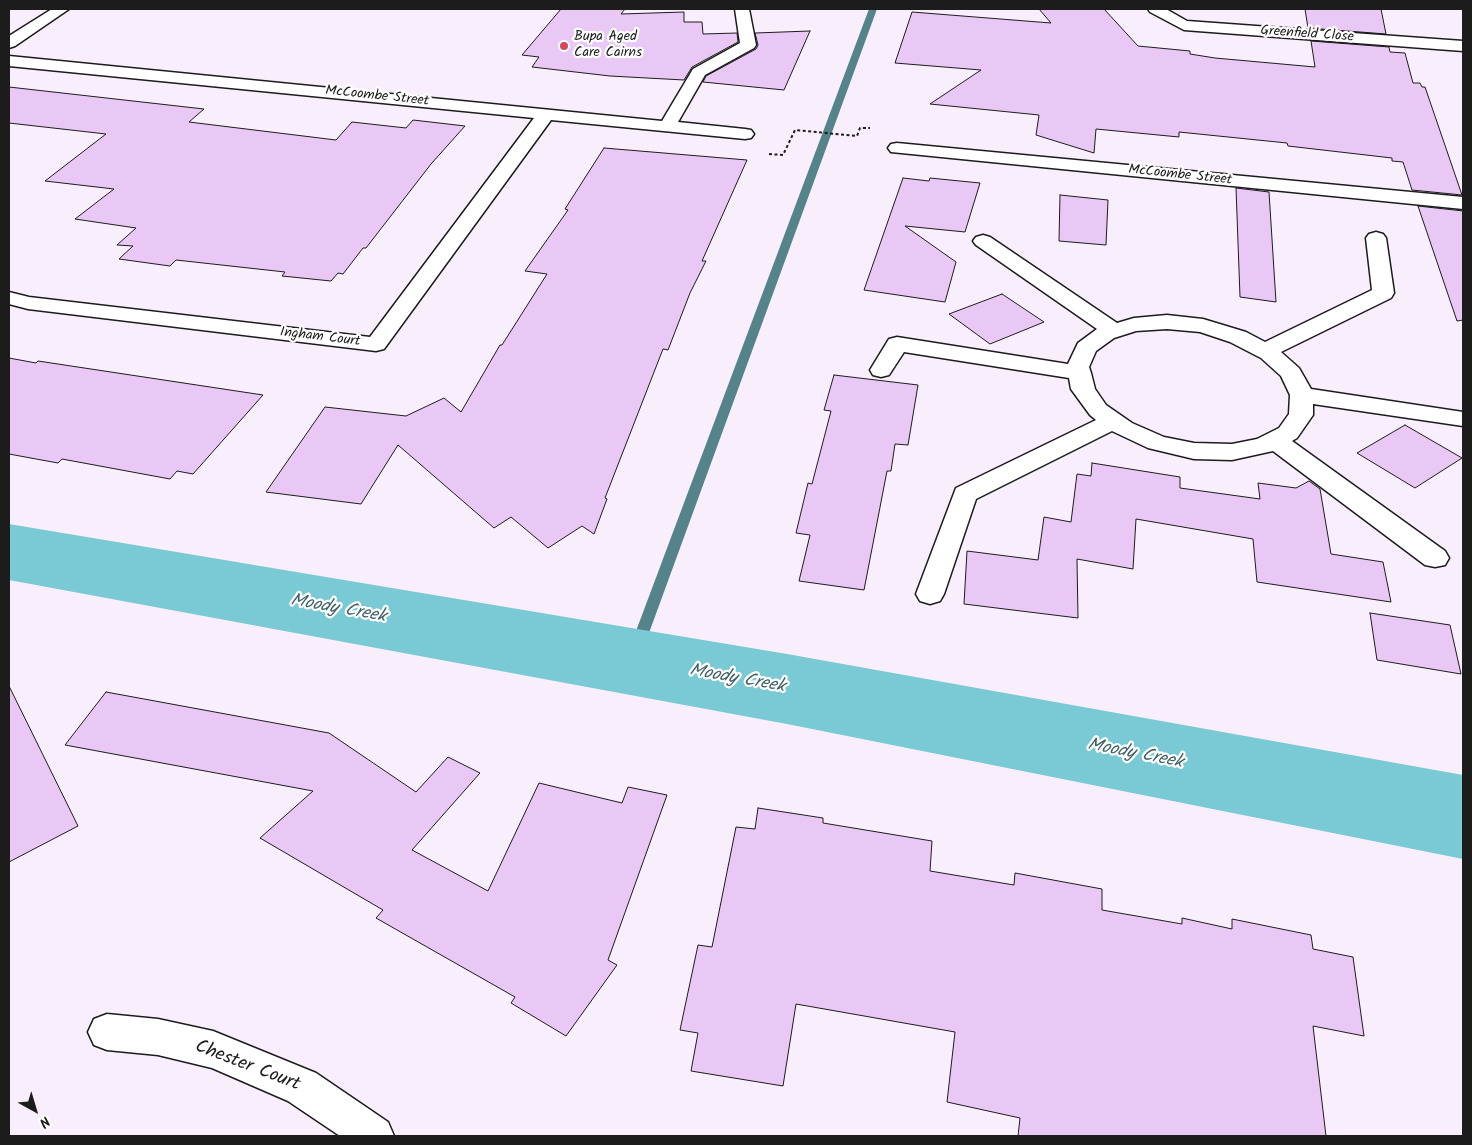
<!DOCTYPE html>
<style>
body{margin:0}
#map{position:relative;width:1472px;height:1145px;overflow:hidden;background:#f9eefc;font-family:Kalam,sans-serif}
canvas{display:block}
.frame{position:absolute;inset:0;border:10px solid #1c1c1c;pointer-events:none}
.north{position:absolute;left:10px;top:1085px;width:50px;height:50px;-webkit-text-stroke:4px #fff;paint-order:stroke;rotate:141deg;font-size:14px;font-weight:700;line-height:20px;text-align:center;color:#1c1c1c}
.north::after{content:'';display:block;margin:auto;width:18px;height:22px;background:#1c1c1c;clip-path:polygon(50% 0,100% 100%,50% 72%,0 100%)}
</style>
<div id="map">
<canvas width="1472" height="1145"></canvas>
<div class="frame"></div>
<div class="north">N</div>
</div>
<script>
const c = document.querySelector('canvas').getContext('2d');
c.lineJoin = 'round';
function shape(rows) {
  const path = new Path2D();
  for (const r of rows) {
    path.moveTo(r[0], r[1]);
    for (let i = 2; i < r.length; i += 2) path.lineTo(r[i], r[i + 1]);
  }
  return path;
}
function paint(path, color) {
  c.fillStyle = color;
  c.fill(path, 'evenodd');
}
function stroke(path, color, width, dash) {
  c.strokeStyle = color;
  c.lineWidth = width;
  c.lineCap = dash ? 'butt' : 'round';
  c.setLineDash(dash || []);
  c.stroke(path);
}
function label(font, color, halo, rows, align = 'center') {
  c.font = font + ' Kalam,sans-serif';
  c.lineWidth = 4.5;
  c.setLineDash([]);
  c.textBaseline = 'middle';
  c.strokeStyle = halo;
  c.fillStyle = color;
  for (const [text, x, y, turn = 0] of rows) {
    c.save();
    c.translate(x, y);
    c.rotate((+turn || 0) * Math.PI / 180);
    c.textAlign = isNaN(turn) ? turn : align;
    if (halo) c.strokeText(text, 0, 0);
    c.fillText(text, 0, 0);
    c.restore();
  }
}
paint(shape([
 [869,9,877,9,638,663,636,667,631,669,626,667,624,663,869,9]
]), '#54848a');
paint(shape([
 [9,524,787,654,1463,775,1463,859,787,724,9,580,9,524]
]), '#79cad4');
const building = shape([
 [561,9,625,9,621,14,684,12,684,22,702,22,703,34,737,33,738,42,692,67,684,80,610,76,532,67,539,57,522,55,561,9],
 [1039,9,1104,9,1138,46,1190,51,1190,54,1215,58,1315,67,1311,41,1389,47,1390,52,1405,53,1413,83,1420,83,1422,87,1425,87,1462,195,1412,190,1403,162,1392,161,1392,158,1288,146,1287,143,1179,132,1179,137,1096,129,1094,153,1036,135,1039,115,930,104,981,70,895,63,912,12,1051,23,1039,9],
 [1305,9,1381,9,1386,34,1308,28,1305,9],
 [810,31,784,90,703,82,706,76,756,49,758,45,755,33,810,31],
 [9,87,204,109,189,122,336,140,352,122,406,128,413,120,465,126,431,164,366,248,363,248,343,274,338,273,331,281,282,276,285,272,176,260,170,266,119,259,133,246,117,245,136,228,75,219,114,189,45,181,106,134,9,123,9,87],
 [604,148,747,160,702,261,706,261,690,293,668,350,663,349,605,498,607,499,594,534,582,526,548,548,511,517,494,528,398,445,361,504,266,492,325,407,406,416,444,398,461,412,500,345,502,345,547,274,525,271,568,210,565,209,604,148],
 [903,178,929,181,930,178,980,183,965,232,905,226,956,262,945,302,864,290,903,178],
 [1236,188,1269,192,1276,302,1240,297,1236,188],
 [1060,195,1108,200,1106,245,1059,241,1060,195],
 [1418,206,1463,211,1463,320,1457,321,1418,206],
 [1002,294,1044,322,990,344,949,314,1002,294],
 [9,358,36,363,38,361,263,395,193,474,177,471,170,479,62,459,58,463,9,454,9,358],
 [834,375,918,385,908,445,895,444,891,471,887,471,864,590,799,581,810,535,796,533,808,483,812,484,831,411,824,410,834,375],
 [1405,425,1462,458,1415,488,1357,453,1405,425],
 [1092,463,1180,477,1180,488,1260,499,1258,483,1296,488,1309,481,1320,489,1331,554,1383,562,1391,602,1257,582,1253,539,1136,519,1133,569,1077,559,1078,618,964,604,967,551,1038,560,1044,517,1071,522,1077,474,1091,476,1092,463],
 [1370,613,1450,625,1461,674,1377,660,1370,613],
 [9,686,78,826,9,862,9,686],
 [106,692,329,733,416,792,448,757,480,773,412,850,488,891,539,783,622,803,628,787,667,795,608,960,617,965,566,1036,511,1003,515,997,376,918,383,910,260,838,313,791,65,745,106,692],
 [758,808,823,818,823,823,932,841,930,871,1014,885,1015,873,1102,889,1102,910,1182,924,1182,918,1232,929,1232,919,1311,935,1313,949,1353,957,1364,1036,1313,1026,1326,1136,1018,1136,1020,1118,947,1102,955,1032,796,1004,783,1086,691,1071,698,1033,680,1030,698,945,712,947,736,827,755,829,758,808]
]);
paint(building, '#eac8f5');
stroke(building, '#1c1c1c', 1);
const minor = shape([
 [52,9,69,9,15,46,9,48,9,36,52,9],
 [735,9,749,9,756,45,754,48,705,75,678,122,745,129,751,130,754,134,751,138,745,139,551,120,384,349,376,351,28,309,9,304,9,292,29,297,370,337,534,118,9,66,9,56,662,121,693,69,740,43,735,9],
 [1148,9,1166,9,1187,21,1463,41,1463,51,1184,30,1150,12,1148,9],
 [897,143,1463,197,1463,209,891,152,888,148,891,144,897,143],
 [1376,232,1383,234,1386,238,1394,293,1391,298,1281,352,1299,368,1311,389,1463,412,1463,426,1313,404,1313,415,1297,438,1292,441,1445,551,1449,558,1445,565,1435,567,1425,565,1273,451,1232,460,1194,459,1148,448,1112,431,976,499,944,594,940,601,930,604,920,601,916,594,956,488,1096,420,1090,415,1071,389,1069,378,904,352,889,375,881,377,873,375,870,370,889,339,897,337,1068,364,1078,343,1097,329,976,245,973,241,976,237,983,235,990,237,1117,323,1134,318,1167,315,1203,319,1246,332,1265,342,1372,290,1366,238,1369,234,1376,232],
 [1167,329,1200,332,1230,342,1261,358,1281,376,1290,395,1289,414,1279,428,1257,439,1232,444,1194,443,1164,437,1132,423,1106,405,1095,389,1091,373,1089,367,1096,351,1114,338,1136,331,1167,329],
 [107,1014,158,1019,213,1031,316,1073,388,1122,394,1136,340,1136,288,1101,212,1068,158,1055,107,1050,94,1045,88,1032,94,1019,107,1014]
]);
stroke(minor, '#1c1c1c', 3);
stroke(shape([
 [769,154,783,155,795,130,857,136,860,128,870,128]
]), '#1c1c1c', 2, [3, 2.5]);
paint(minor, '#fff');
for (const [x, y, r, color] of [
 [564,46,5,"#d1495b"]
]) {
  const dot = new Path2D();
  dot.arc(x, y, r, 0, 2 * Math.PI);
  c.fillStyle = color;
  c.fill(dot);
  stroke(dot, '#fff', 2);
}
label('14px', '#1c1c1c', '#fff', [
 ["Greenfield Close",1307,35,4],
 ["McCoombe Street",377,97,6],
 ["McCoombe Street",1180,176,6],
 ["Ingham Court",320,338,7]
]);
label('14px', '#1c1c1c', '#fff', [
 ["Bupa Aged",574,38],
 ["Care Cairns",574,54]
], 'left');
label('italic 18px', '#416266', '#fff', [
 ["Moody Creek",338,610,10],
 ["Moody Creek",737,680,10],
 ["Moody Creek",1135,755,11]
]);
label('19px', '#1c1c1c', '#fff', [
 ["Chester Court",247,1067,21]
]);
</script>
